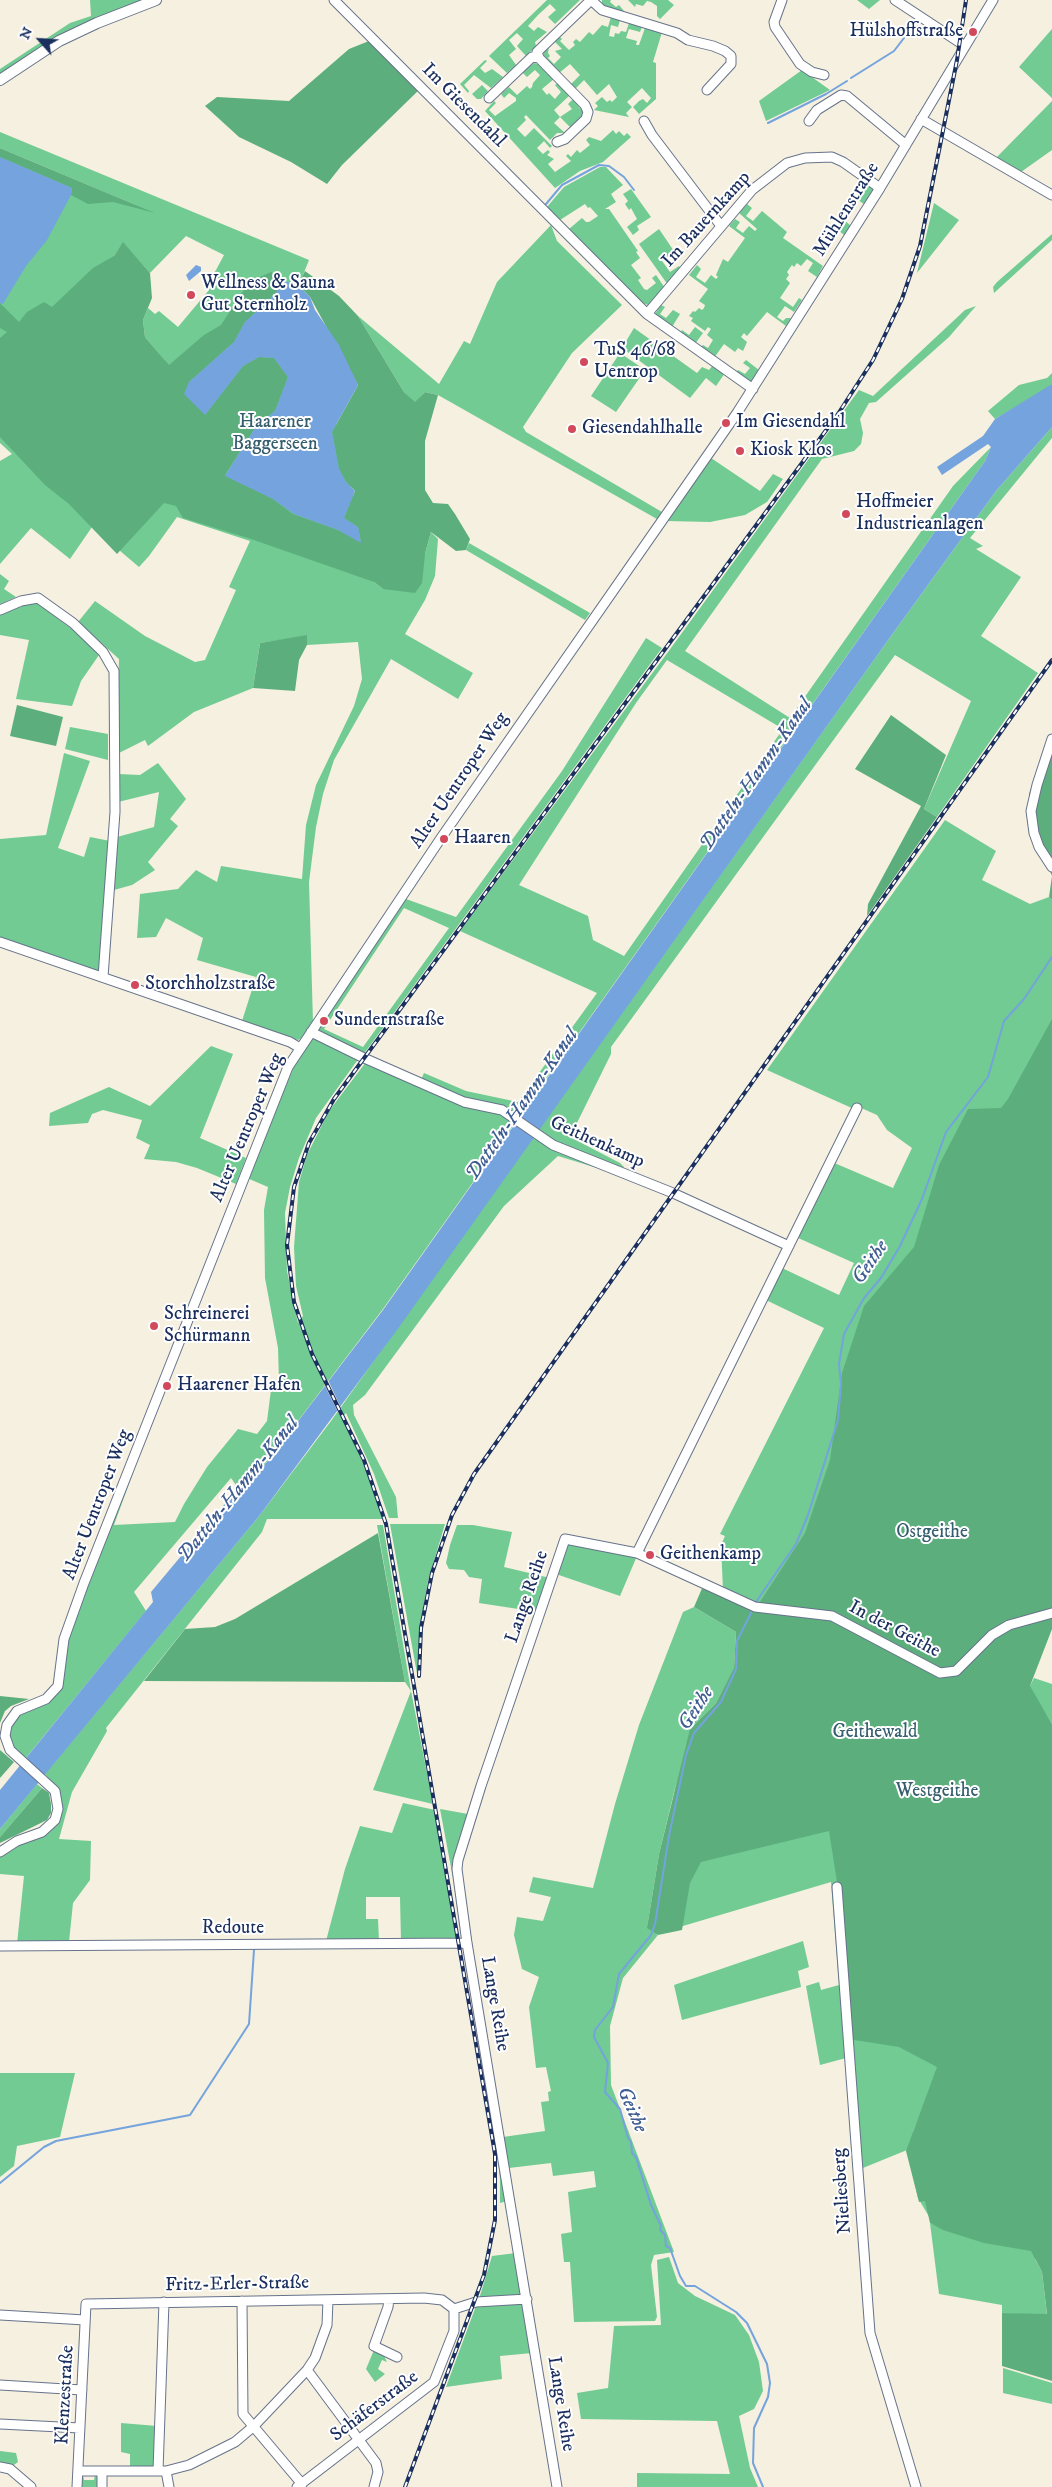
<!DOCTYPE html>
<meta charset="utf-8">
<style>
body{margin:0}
#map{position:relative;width:1052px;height:2487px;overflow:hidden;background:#f5f0df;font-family:"IM FELL DW Pica",serif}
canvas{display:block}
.north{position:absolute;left:15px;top:15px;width:50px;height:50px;-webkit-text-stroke:4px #fff;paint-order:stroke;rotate:296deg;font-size:14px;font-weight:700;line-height:20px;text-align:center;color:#1b2f5e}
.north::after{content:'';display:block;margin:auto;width:18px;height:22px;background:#1b2f5e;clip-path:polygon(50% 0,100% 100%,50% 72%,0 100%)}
</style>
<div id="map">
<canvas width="1052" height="2487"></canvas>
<div class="north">N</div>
</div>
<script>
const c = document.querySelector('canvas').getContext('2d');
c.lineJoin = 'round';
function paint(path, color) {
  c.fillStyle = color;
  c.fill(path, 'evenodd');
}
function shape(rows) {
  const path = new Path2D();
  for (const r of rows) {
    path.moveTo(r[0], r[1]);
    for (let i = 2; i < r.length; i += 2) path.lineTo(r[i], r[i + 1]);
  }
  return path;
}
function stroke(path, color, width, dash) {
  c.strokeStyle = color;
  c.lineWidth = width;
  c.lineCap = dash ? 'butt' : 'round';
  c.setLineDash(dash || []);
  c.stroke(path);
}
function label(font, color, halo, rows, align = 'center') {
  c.font = font + ' "IM FELL DW Pica",serif';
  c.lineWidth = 4;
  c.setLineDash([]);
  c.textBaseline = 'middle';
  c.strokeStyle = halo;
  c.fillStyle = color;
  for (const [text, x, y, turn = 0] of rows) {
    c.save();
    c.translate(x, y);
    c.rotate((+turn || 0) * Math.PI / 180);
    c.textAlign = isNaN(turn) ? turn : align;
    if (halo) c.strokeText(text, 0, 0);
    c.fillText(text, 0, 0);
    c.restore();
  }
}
paint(shape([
 [90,0,149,0,89,23,0,78,0,69,70,23,91,16],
 [547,0,580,0,555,24,548,17,556,10,550,4,538,15,528,26,534,31,538,27,547,32,535,42,536,46,526,56,517,46,523,39,517,33,509,40,516,49,509,55,516,65,507,73,489,56],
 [602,0,611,0,610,2,616,7,619,5,624,11,621,12,607,9,602,5],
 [628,0,668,0,674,5,660,19,657,16,657,6,651,2,647,1,643,6,636,4,635,7],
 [857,0,880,0,869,9],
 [611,17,620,20,618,27,611,25,609,36,614,37,615,33,619,34,621,31,626,32,629,23,642,27,640,32,629,29,626,38,637,41,636,45,639,45,645,28,662,32,653,62,656,63,656,99,639,114,633,107,639,101,643,99,647,103,651,98,642,88,627,102,632,107,626,113,629,117,594,110,598,106,595,103,602,97,607,102,610,100,612,102,617,97,609,84,597,95,584,80,574,90,569,86,580,75,570,64,558,74,543,56,544,51,549,46,548,53,550,56,548,58,554,64,561,57,555,51,562,49,554,41,559,36,562,39,560,41,569,50,575,45,573,42,576,39,580,42,589,32,593,35,602,25,608,27],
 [1052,29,1052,98,1019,67],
 [485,60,487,61,480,68,485,73,492,69,503,77,491,88,474,75,464,85,469,91,468,93,460,84],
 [534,63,539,64,554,79,542,89,547,95,549,93,555,99,561,92,555,85,558,83,569,96,554,110,560,117,572,109,568,104,573,99,583,112,582,118,571,128,560,117,554,123,565,133,557,133,550,140,526,115,524,117,526,120,517,129,525,137,534,128,552,146,550,148,544,141,537,148,543,154,548,150,550,152,547,155,554,159,548,164,555,172,571,161,566,156,568,154,571,157,577,150,580,153,590,145,586,140,589,137,601,141,613,130,616,134,619,131,624,136,627,133,631,137,603,162,580,171,555,188,485,111,494,101,496,103,489,110,495,116,516,101,516,98,509,93,504,98,501,94,509,87,517,95,527,86,530,89,532,87,533,83,540,75,535,70,527,77,522,72],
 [802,70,830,90,766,121,759,101],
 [482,85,488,91,481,99,477,99,472,94],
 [1052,101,1052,150,1021,172,996,158],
 [0,132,309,260,301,280,374,582,383,589,425,554,431,532,438,539,435,576,425,600,405,634,473,673,458,699,391,659,334,760,323,794,316,827,309,882,313,1023,302,1038,298,1040,242,1021,256,977,197,960,203,938,166,918,156,937,137,938,140,894,178,889,196,870,217,882,221,866,302,879,306,825,316,785,354,706,362,679,358,642,307,645,307,636,260,643,253,688,194,712,148,746,145,740,117,754,119,659,78,622,95,601,145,636,195,662,205,660,236,590,229,587,250,541,177,517,149,556,139,567,92,527,70,559,31,528,0,564,0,461,12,454,0,443,0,151,150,211,0,148],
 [186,236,224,255,216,270,205,286,209,290,178,327,159,311,155,314,148,308,143,320,145,337,167,363,130,324,114,256,123,243,150,273],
 [600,167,606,167,623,185,611,194,616,202,605,209,609,209,638,251,636,252,640,258,631,265,641,278,638,280,644,289,647,290,656,283,652,278,656,275,665,288,648,305,642,303,569,229,582,218,586,222,589,222,598,216,590,207,588,208,585,204,560,220,547,207,564,187],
 [864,181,873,189,865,205,857,199,864,191,859,187],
 [631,189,651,217,637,226,639,230,633,235,627,227,637,219,631,208,629,210,625,204,628,201,623,194],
 [934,203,959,220,917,273],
 [747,204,752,208,746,216,753,221,762,211,787,232,783,238,823,266,817,277,808,271,813,263,807,259,801,266,797,263,794,267,792,265,787,272,789,275,786,279,790,283,780,298,793,307,799,298,802,300,794,312,785,306,777,317,783,321,786,318,791,318,786,326,767,312,747,336,744,333,741,337,747,342,743,351,738,348,735,352,724,344,714,358,700,348,703,345,708,348,713,340,707,335,711,329,708,327,705,331,691,321,693,318,689,316,693,311,695,312,699,308,702,310,704,308,705,305,699,301,708,289,689,275,697,265,701,269,696,277,705,283,711,275,716,279,718,277,716,275,723,259,728,262,745,238,729,226,735,219,740,222,736,228,743,233,749,226,755,231,757,229,739,213],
 [842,218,851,226,844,235,837,229,842,224,837,219],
 [551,225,557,241,622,305,572,353,523,427,526,432,662,512,657,519,438,395,425,392,415,403,404,392,358,316,439,384,464,341,470,344,497,282],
 [659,229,678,257,673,260,670,255,662,261,670,272,679,266,681,269,668,285,639,244],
 [1052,234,1052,240,994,293,993,287,997,282],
 [661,305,665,307,660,314,666,318,673,310,680,314,672,327,655,314],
 [976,306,949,337,876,402,869,403,860,419,863,433,861,444,854,451,822,459,685,651,790,718,953,486,991,447,985,461,383,1309,247,1488,238,1488,231,1478,134,1592,146,1611,25,1759,10,1744,8,1731,15,1716,49,1700,77,1611,157,1407,114,1525,175,1522,184,1504,207,1467,238,1429,257,1434,267,1421,272,1382,279,1380,278,1348,265,1278,264,1210,268,1187,247,1178,296,1062,313,1036,359,1058,316,1118,299,1158,290,1187,285,1213,287,1271,298,1323,303,1316,296,1286,294,1247,299,1182,307,1155,329,1111,366,1062,420,1082,424,1073,466,1091,518,1102,597,993,460,931,668,652,859,390,873,396,965,310],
 [667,660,783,729,624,956,593,940,588,916,519,885,636,703],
 [695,327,703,333,695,344,680,334,682,330,689,335],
 [634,328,697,373,702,367,709,370,713,365,725,373,716,386,706,378,690,398,622,348],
 [620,353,645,370,616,412,591,396],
 [746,360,759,370,751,382,748,382,735,373,738,370,745,374,750,368,743,363],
 [1052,373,1052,384,1048,388,995,419,988,411,1019,385,1047,378],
 [1052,427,1052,438,970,538,983,546,976,549,1021,577,981,636,1038,673,937,817,924,809,971,701,895,655,611,1047,611,1054,570,1137,620,1163,624,1167,620,1175,558,1156,504,1206,365,1395,353,1405,354,1415,396,1497,398,1518,389,1518,374,1474,346,1413,342,1418,369,1475,383,1519,267,1519,262,1532,106,1728,107,1731,72,1792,59,1839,91,1841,90,1880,73,1903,69,1942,17,1944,24,1876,0,1874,0,1856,9,1848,49,1831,59,1821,62,1803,60,1792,45,1774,260,1515,331,1421,891,636,996,491],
 [711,458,760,491,773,474,783,479,767,502,745,515,710,522,667,521],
 [469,543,590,613,585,620,466,550],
 [0,574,9,581,4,589,16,597,0,604],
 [32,602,38,604,80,635,99,655,81,681,72,706,16,699,29,640,0,635,0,615],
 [646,638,662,648,363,1055,317,1031,406,899,456,917,562,771],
 [404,908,449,928,363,1047,324,1029],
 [70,727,108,734,108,760,65,749],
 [64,753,90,761,58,848,84,857,90,837,110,841,101,972,0,937,0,839,46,835],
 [158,763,186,799,170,819,178,826,148,862,155,870,132,885,114,890,117,837,154,827,159,792,118,802,118,774,140,775],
 [945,820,996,851,982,880,1030,904,1049,897,1052,900,1052,1618,1028,1680,1030,1686,1034,1678,1052,1684,1052,1724,1041,1706,1052,1736,1052,2263,1035,2259,1042,2272,1047,2315,1029,2314,1015,2370,1017,2314,1002,2313,1002,2305,939,2294,930,2223,934,2225,918,2198,907,2150,858,2170,846,2058,820,2065,806,1986,819,1982,821,1990,839,1985,831,1882,656,1934,658,1935,623,1978,610,2026,611,2085,674,2252,654,2255,651,2265,657,2317,655,2321,574,2322,570,2262,564,2262,561,2234,572,2232,568,2192,596,2187,594,2171,553,2176,551,2163,509,2168,503,2137,545,2131,541,2102,549,2101,548,2092,551,2091,546,2067,536,2068,529,2007,539,1977,522,1969,514,1935,517,1917,543,1921,551,1897,529,1892,533,1877,593,1888,615,1804,639,1725,683,1612,694,1607,736,1632,734,1669,716,1703,690,1729,714,1712,733,1678,749,1611,754,1601,723,1590,721,1545,725,1536,720,1534,824,1328,766,1300,782,1268,839,1295,854,1263,796,1237,832,1162,893,1188,912,1148,887,1130,877,1115,859,1107,854,1109,767,1070],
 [677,1780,647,1928,659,1854],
 [927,2097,925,2125,913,2132],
 [211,1046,233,1054,200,1138,246,1158,236,1184,197,1168,176,1162,144,1159,150,1145,136,1138,142,1120,103,1110,92,1114,88,1123,49,1126,50,1113,109,1087,150,1106],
 [390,1524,445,1524,428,1581,420,1626,418,1679],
 [377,1525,383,1525,411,1691,433,1804,373,1790,411,1691,405,1682],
 [457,1525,473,1525,512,1532,504,1567,550,1578,538,1612,479,1603,482,1579,469,1577,464,1570,449,1569,446,1563,450,1545],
 [569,1544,637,1556,620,1596,556,1574,566,1547],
 [37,1784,42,1788,0,1837,0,1829],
 [403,1803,435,1810,458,1942,401,1941,400,1897,366,1897,366,1919,378,1919,379,1941,326,1941,345,1869,360,1826,392,1833],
 [440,1809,468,1814,455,1878,453,1878],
 [803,1941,809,1967,798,1971,801,1987,682,2020,674,1985],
 [0,2073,75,2073,60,2137,17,2146,14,2166,0,2177],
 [496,2134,507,2201,500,2203,500,2180],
 [516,2253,521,2295,479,2299,492,2256],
 [669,2257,678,2283,695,2296,735,2315,749,2335,759,2362,763,2391,754,2409,739,2416,750,2468,758,2487,637,2487,637,2473,730,2474,717,2421,581,2419,577,2393,608,2388,614,2326,661,2325,657,2260],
 [521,2303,524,2306,532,2353,500,2356,502,2379,446,2387,476,2306],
 [374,2350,383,2354,387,2362,382,2360,378,2369,385,2374,375,2382,366,2369],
 [1003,2368,1052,2383,1052,2404,1003,2393],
 [121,2423,157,2426,155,2467,130,2467,130,2454,121,2452],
 [0,2451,16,2453,18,2462,11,2467,0,2464],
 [83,2475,84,2480,94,2480,95,2475,97,2476,99,2478,99,2487,80,2487]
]), '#71cb92');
paint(shape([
 [369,41,421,88,342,165,327,184,291,162,239,137,205,106,217,97,289,101,349,49],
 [0,148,155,213,113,202,88,204,71,195,72,188,0,157],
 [123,242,150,273,152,298,143,320,145,337,169,365,204,335,221,325,249,282,271,272,283,281,275,294,245,322,234,342,189,382,205,415,243,366,259,357,274,358,288,377,275,411,255,428,225,475,273,499,293,514,338,530,361,542,358,527,344,518,355,491,346,482,339,469,332,432,358,385,310,297,298,285,305,271,339,296,358,316,404,392,415,402,425,392,438,395,425,441,425,490,433,503,448,504,455,514,470,539,466,550,456,551,431,532,425,554,422,583,415,593,383,589,374,582,251,539,183,518,176,506,164,503,117,554,69,504,45,485,0,437,0,338,7,332,0,328,0,303,19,322,27,312,44,302,52,307,93,268,114,256],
 [307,635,307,645,299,660,295,691,253,688,260,643],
 [17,705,63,717,56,746,10,736],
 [891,715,946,755,924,809,937,817,867,916,868,904,921,806,855,769],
 [1052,738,1052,900,1049,897,1052,876,1029,820,1029,794,1048,741],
 [1052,1019,1052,1629,1030,1686,1052,1724,1052,2381,1002,2366,1002,2313,1047,2314,1042,2272,1031,2251,984,2243,943,2230,930,2223,925,2201,919,2202,906,2151,937,2067,899,2047,848,2039,837,1882,829,1831,701,1862,690,1883,682,1930,658,1935,647,1928,659,1854,690,1729,716,1703,734,1668,736,1632,694,1607,703,1586,754,1611,805,1533,830,1460,842,1373,864,1306,914,1247,939,1165,968,1109,1001,1108,1008,1099],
 [378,1533,405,1682,144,1681,185,1629,215,1627,235,1619],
 [0,1696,29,1699,11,1706,5,1711,0,1723],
 [0,1750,14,1762,0,1778],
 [42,1788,49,1793,51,1804,51,1813,47,1820,0,1843,0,1837]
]), '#5caf7c');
paint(shape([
 [0,157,72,188,71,195,47,240,26,266,3,304,0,303],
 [196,265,201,267,201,271,189,281,186,275],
 [283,281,298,285,310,297,315,310,339,345,358,385,332,432,339,469,346,482,355,491,344,518,358,527,361,543,338,530,294,514,273,499,225,476,255,428,275,411,288,377,274,358,259,357,243,366,205,415,184,394,189,382,234,342,245,322,275,294],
 [1052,384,1052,427,996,491,891,636,397,1330,260,1515,0,1829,0,1790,153,1602,151,1592,238,1488,247,1488,383,1310,985,461,991,447,988,444,942,475,937,467,983,436,995,419]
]), '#74a3dd');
paint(shape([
 [328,1380,342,1410,339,1414,324,1384]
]), '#f5f0df');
stroke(shape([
 [851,78,894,51,904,38],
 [768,123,826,94,847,81],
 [546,204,562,185,599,165,609,166,624,177,634,190],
 [756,1602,796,1544,808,1515,838,1420,841,1384,839,1364,844,1334,864,1298,881,1278,900,1246,922,1199,946,1132,988,1077,1004,1021,1024,999,1052,957],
 [752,1611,737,1641,736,1669,721,1702,694,1733,686,1755,669,1836,655,1924,651,1935,619,1974,613,2007,595,2030,594,2037,608,2063,605,2092,620,2109,628,2138,631,2142,632,2153,636,2157,651,2205,661,2226,660,2230,665,2235,666,2246,670,2248,680,2276,686,2286,695,2286,736,2312,747,2323,767,2364,770,2383,768,2397,754,2428,753,2463,763,2487],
 [0,2183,44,2147,56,2141,190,2115,249,2024,254,1950]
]), '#74a3dd', 2);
const minor = shape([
 [334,0,647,314,753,389],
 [591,0,602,10,677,33,688,40,713,46,725,51,731,56,731,64,707,90],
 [782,0,774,22,775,27,800,64,812,72,824,75],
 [895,0,965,46],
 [539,58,585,105,588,112,586,119,565,139,557,142],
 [489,98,532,57,539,58,537,52,591,0],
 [921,119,1052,195],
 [644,121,652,135,721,226],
 [809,121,817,110,841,95,847,96,906,145],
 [647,314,752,190,787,163,805,158,832,157,843,162,880,188],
 [0,610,21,601,38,598,73,623,103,652,114,671,115,812,103,977],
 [1052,739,1037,785,1031,811,1034,833,1039,847,1052,867],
 [0,942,290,1042,300,1048],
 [311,1032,364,1058,464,1102,502,1110,553,1145,673,1193,789,1246],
 [637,1553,857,1108],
 [0,1852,17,1841,42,1832,55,1820,58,1809,55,1791,10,1750,5,1736,7,1725,17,1711,46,1699,58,1686,64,1639,84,1583,288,1067,441,838,737,413,880,188,993,0],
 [837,1887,870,2333,916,2487],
 [0,1946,467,1943],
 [389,2299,388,2307,374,2346,397,2357],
 [242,2301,243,2414,302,2484],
 [0,2315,85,2320],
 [307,2370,376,2463,378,2472,374,2487],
 [0,2385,82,2390],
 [0,2424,80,2428],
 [0,2467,10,2469,31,2487],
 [78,2471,166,2471,189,2465,235,2442,254,2426,307,2370,315,2358,327,2325,328,2300],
 [158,2471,164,2302],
 [166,2471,169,2487],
 [77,2487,86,2304,424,2298,442,2300,454,2309,476,2302,527,2299],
 [102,2487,102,2472],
 [297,2487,434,2382,454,2331,454,2309],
 [557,2487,467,1943,457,1869,458,1860,481,1786,565,1539,637,1553,755,1607,832,1616,940,1673,956,1671,992,1635,1009,1625,1052,1613]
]);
const major = shape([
 [0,80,59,41,97,23,156,0]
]);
stroke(minor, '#67738b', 11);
stroke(major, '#67738b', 12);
stroke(minor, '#fff', 9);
stroke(major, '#fff', 10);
const rail = shape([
 [419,1676,421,1628,432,1573,452,1515,474,1474,1052,660],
 [405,2487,484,2275,495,2220,495,2154,386,1524,364,1460,312,1354,294,1302,287,1245,294,1187,309,1143,334,1099,838,414,873,360,902,299,920,246,957,60,966,0]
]);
stroke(rail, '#1b2f5e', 4);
stroke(rail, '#fff', 2, [5.5]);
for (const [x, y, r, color] of [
 [973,32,5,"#d1495b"],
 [191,295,5,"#d1495b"],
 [584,362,5,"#d1495b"],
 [726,423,5,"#d1495b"],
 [572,429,5,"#d1495b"],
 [740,451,5,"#d1495b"],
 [846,514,5,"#d1495b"],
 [444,839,5,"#d1495b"],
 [135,985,5,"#d1495b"],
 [324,1021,5,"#d1495b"],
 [154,1326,5,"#d1495b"],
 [167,1386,5,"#d1495b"],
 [650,1555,5,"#d1495b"]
]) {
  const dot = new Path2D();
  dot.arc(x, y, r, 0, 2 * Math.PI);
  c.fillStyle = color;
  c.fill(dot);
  stroke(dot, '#fff', 2);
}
label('19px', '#1b2f5e', '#fff', [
 ["Hülshoffstraße",963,32,"right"],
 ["Wellness & Sauna",201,284],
 ["Gut Sternholz",201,306],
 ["TuS 46/68",594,351],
 ["Uentrop",594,373],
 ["Im Giesendahl",736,423],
 ["Giesendahlhalle",582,429],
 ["Kiosk Klos",750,451],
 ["Hoffmeier",856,503],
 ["Industrieanlagen",856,525],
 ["Haaren",454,839],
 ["Storchholzstraße",145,985],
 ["Sundernstraße",334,1021],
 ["Schreinerei",164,1315],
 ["Schürmann",164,1337],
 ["Haarener Hafen",177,1386],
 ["Geithenkamp",660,1555]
], 'left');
label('19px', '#1b2f5e', '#fff', [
 ["Im Giesendahl",463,106,45],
 ["Mühlenstraße",847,210,-58],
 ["Im Bauernkamp",707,220,-48],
 ["Alter Uentroper Weg",460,781,-56],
 ["Alter Uentroper Weg",248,1128,-67],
 ["Geithenkamp",597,1143,24],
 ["Alter Uentroper Weg",98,1505,-69],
 ["Lange Reihe",528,1597,-71],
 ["In der Geithe",894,1630,28],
 ["Redoute",233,1929],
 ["Lange Reihe",494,2004,80],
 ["Nieliesberg",843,2191,-94],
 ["Fritz-Erler-Straße",237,2285,-1],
 ["Klenzestraße",66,2395,-87],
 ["Lange Reihe",560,2404,81],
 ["Schäferstraße",375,2407,-37]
]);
label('19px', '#355e6e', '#fff', [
 ["Haarener",275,423],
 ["Baggerseen",275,445],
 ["Ostgeithe",932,1533],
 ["Geithewald",875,1733],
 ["Westgeithe",937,1792]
]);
label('italic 20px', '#3f5d91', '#fff', [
 ["Datteln-Hamm-Kanal",757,775,-55],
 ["Datteln-Hamm-Kanal",523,1105,-55],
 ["Geithe",871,1263,-56],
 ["Datteln-Hamm-Kanal",239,1490,-51],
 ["Geithe",697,1709,-57],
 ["Geithe",631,2110,66]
]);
</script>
